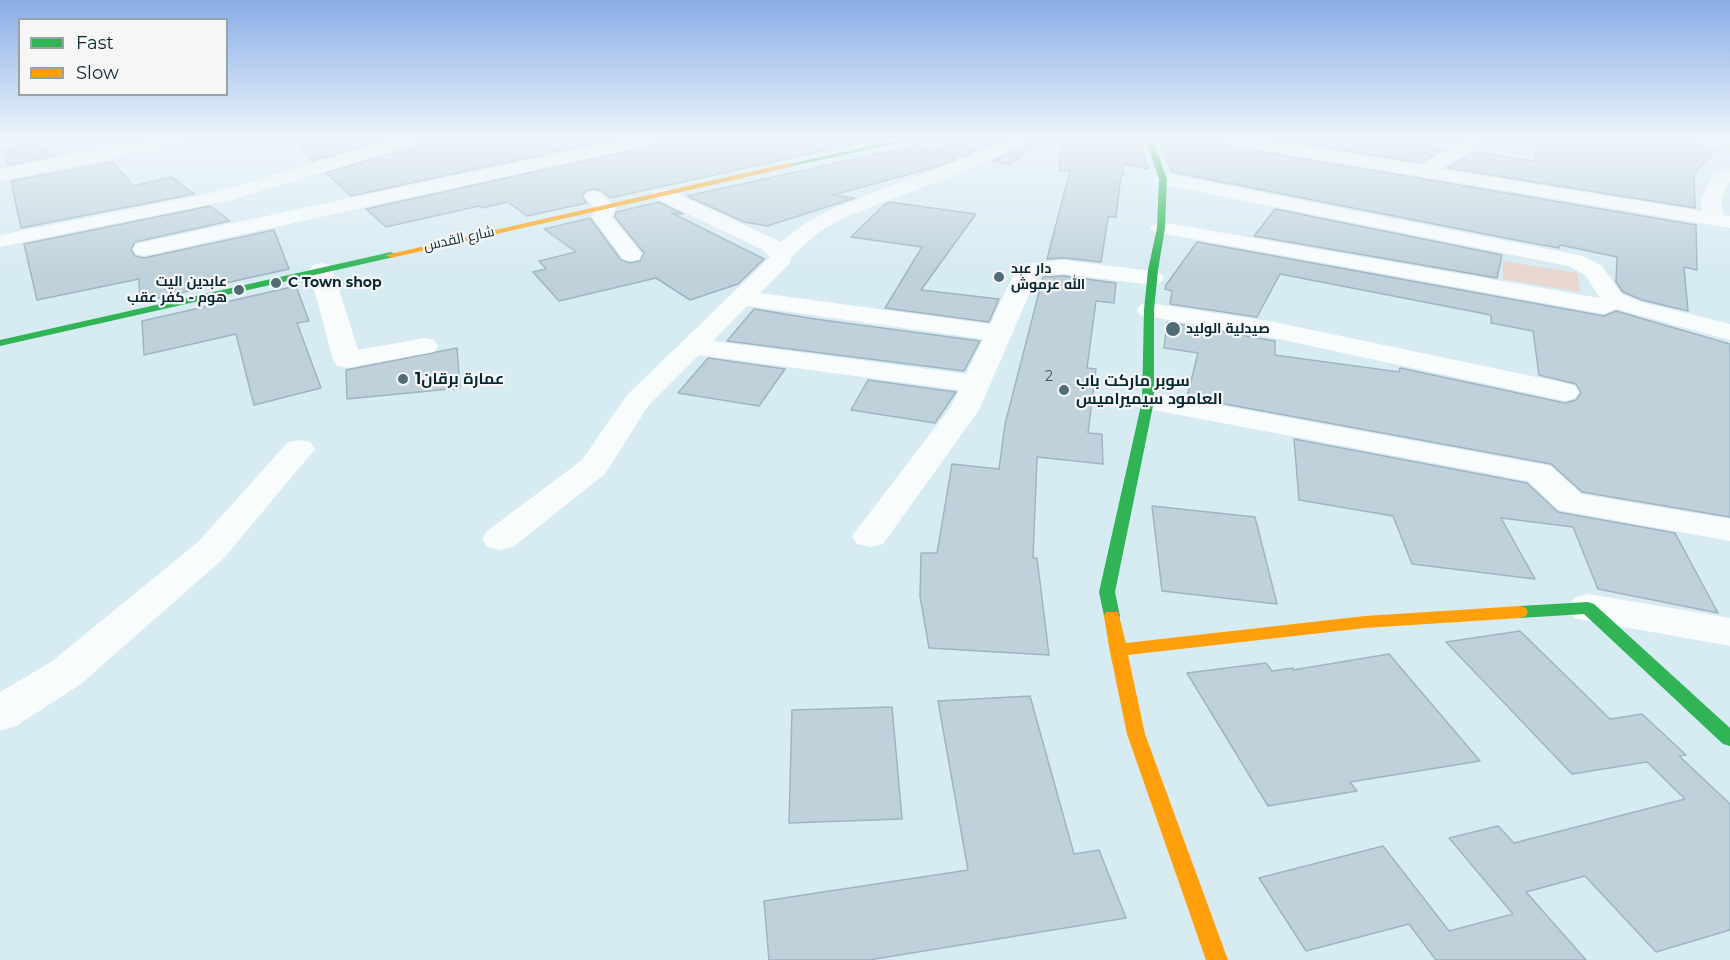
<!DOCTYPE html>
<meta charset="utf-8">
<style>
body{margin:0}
#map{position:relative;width:1730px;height:960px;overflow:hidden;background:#d7ebf3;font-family:Montserrat,sans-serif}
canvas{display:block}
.legend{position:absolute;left:18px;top:18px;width:210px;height:78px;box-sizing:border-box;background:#f6f6f6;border:2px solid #96a4a8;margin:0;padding:8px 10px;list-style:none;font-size:18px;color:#072832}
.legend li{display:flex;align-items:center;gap:12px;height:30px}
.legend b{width:30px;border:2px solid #96a4a8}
</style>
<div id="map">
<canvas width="1730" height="960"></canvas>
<ul class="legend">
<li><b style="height:8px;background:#30b455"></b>Fast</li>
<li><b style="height:8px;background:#ff9f0a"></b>Slow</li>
</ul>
</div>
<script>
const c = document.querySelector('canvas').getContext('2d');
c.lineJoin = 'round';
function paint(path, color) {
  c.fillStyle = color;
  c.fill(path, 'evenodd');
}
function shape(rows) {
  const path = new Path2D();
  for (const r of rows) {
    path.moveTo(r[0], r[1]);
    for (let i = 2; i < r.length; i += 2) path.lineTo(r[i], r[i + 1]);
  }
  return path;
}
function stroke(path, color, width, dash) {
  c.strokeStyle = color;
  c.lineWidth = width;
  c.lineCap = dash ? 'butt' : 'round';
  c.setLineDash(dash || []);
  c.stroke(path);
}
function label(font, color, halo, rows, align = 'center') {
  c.font = font + ' Montserrat,Cairo,sans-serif';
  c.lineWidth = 4.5;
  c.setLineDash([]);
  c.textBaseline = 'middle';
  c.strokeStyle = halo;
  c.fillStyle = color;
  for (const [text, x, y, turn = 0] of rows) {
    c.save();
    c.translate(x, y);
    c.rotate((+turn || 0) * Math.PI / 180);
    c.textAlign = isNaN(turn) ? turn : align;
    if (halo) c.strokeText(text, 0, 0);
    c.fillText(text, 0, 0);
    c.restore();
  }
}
paint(shape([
 [1503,261,1577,273,1580,292,1503,279]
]), '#e9d6ce');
const building = shape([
 [336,138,388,138,313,161,298,147,336,138],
 [426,138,619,138,351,196,326,173,423,144,426,138],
 [666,138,881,138,610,198,602,191,593,189,586,191,582,196,587,203,527,216,508,202,482,208,479,206,386,227,366,209,656,145,666,138],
 [937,138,1002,138,964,156,936,151,957,159,935,167,833,195,855,198,767,226,744,222,687,196,919,145,935,151,937,138],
 [1032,138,1049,138,1009,164,992,161,1029,144,1032,138],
 [1062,138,1138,138,1148,169,1123,164,1124,175,1121,175,1116,217,1108,217,1101,262,1064,258,1047,259,1070,171,1059,171,1062,138],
 [1159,138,1212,138,1222,145,1696,225,1697,270,1684,267,1688,311,1642,300,1623,292,1616,282,1617,257,1560,245,1559,248,1505,238,1172,172,1159,138],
 [1269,138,1434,138,1425,145,1447,148,1420,163,1269,138],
 [1537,138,1682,138,1692,145,1718,149,1694,173,1695,208,1447,168,1474,152,1535,161,1537,138],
 [38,143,56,156,8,165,4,149,38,143],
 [113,162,133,186,172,177,194,194,21,228,11,181,113,162],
 [659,202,683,214,672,213,764,259,738,284,690,300,656,278,559,301,533,272,546,269,539,261,576,252,544,229,590,218,621,260,630,263,640,261,644,253,615,217,616,212,659,202],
 [889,202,976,214,921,290,999,299,989,322,885,308,922,247,851,237,884,205,889,202],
 [210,206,230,221,135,242,131,250,135,256,144,258,274,230,289,269,140,302,139,279,37,300,24,244,210,206],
 [1275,209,1502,255,1497,278,1254,236,1275,209],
 [1197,242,1604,316,1616,311,1730,344,1730,517,1582,492,1551,464,1187,397,1198,353,1164,348,1167,322,1275,341,1275,355,1399,372,1400,368,1565,403,1576,400,1581,393,1576,384,1539,375,1533,331,1491,323,1491,315,1280,274,1257,317,1170,304,1172,291,1165,289,1166,285,1197,242],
 [1064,276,1116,283,1114,303,1096,301,1087,368,1096,369,1088,433,1102,434,1103,464,1037,457,1033,558,1037,558,1049,655,929,648,920,596,921,553,937,553,952,464,999,469,1005,424,1043,277,1064,276],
 [296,286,309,321,297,323,321,388,254,405,236,334,144,355,142,321,296,286],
 [754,309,815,319,980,341,964,371,727,341,754,309],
 [457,348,460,388,347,399,346,370,457,348],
 [708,358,785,369,759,406,678,393,708,358],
 [868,380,956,392,935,423,851,410,868,380],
 [1294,439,1527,483,1558,512,1675,533,1718,613,1598,589,1573,527,1501,518,1535,579,1412,564,1393,516,1299,500,1294,439],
 [1152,506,1255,517,1277,604,1162,591,1152,506],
 [1520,631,1610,719,1642,714,1686,755,1679,756,1730,804,1730,930,1656,952,1585,876,1526,892,1586,960,1436,960,1409,924,1306,951,1259,878,1383,846,1449,931,1513,914,1449,838,1498,826,1514,843,1685,799,1647,762,1572,774,1446,642,1520,631],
 [1389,654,1480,761,1350,782,1357,791,1268,806,1187,673,1266,663,1272,671,1293,668,1293,670,1389,654],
 [1030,696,1074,854,1099,850,1126,918,869,960,769,960,764,901,968,870,938,701,1030,696],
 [892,707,902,819,789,823,792,710,892,707]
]);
paint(building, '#bfd1db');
stroke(building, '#9fb5c3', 1.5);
paint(shape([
 [158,138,193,138,185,143,0,181,0,169,158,138],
 [397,138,424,138,422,142,231,200,0,247,0,235,221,191,397,138],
 [631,138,664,138,656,143,144,256,136,254,133,249,136,244,144,242,631,138],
 [1008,138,1030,138,1028,142,977,166,848,216,820,231,792,256,789,264,760,293,990,324,1012,278,1025,264,1064,260,1152,271,1160,273,1164,278,1160,283,1152,285,1064,274,1040,275,1035,281,979,410,883,544,870,547,857,544,852,536,950,408,959,390,699,355,648,406,605,474,513,547,500,550,487,547,482,539,487,531,582,460,627,395,770,257,763,250,655,198,652,194,655,190,669,190,781,242,806,223,834,208,965,158,1008,138],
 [747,306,983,339,966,374,713,341,747,306],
 [1214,138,1254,138,1420,165,1472,138,1494,138,1440,169,1702,211,1701,200,1712,177,1714,173,1730,170,1730,182,1725,188,1721,200,1723,215,1730,216,1730,228,1222,143,1214,138],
 [1684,138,1730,139,1730,149,1692,143,1684,138],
 [1163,173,1583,256,1601,265,1622,294,1641,302,1730,324,1730,340,1616,309,1604,314,1154,232,1150,228,1154,224,1161,222,1600,298,1585,275,1568,266,1156,183,1154,179,1156,175,1163,173],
 [594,191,601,193,616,207,612,217,642,254,639,259,631,261,623,259,592,217,595,208,584,197,587,193,594,191],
 [321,263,329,265,333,270,358,350,425,338,434,340,438,346,434,352,347,368,337,366,333,360,309,270,313,265,321,263],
 [1149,303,1274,322,1565,383,1575,386,1579,392,1575,398,1565,401,1274,338,1140,315,1137,310,1140,305,1149,303],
 [1148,392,1551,466,1581,494,1730,519,1730,541,1558,510,1528,481,1138,407,1133,401,1138,395,1148,392],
 [299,440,310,442,315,449,224,558,81,684,16,726,0,731,0,692,51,662,198,542,288,442,299,440],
 [1588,594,1730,618,1730,646,1574,618,1568,608,1574,598,1588,594]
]), '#f9fcfd');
paint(shape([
 [908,138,922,138,788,167,784,165,908,138],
 [1145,138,1152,138,1167,179,1165,228,1158,270,1154,310,1154,401,1115,592,1120,616,1118,620,1112,622,1106,620,1104,616,1099,592,1142,401,1144,310,1148,270,1157,228,1159,179,1145,138],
 [391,252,396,255,394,257,0,346,0,340,391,252],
 [1588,602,1594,604,1730,728,1730,746,1723,744,1584,614,1520,618,1514,616,1512,612,1514,608,1520,606,1588,602]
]), '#30b455');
paint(shape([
 [788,163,791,163,791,167,391,258,386,255,788,163],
 [1520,606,1526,608,1528,612,1526,616,1520,618,1365,628,1128,655,1145,734,1228,960,1206,960,1127,734,1109,647,1104,616,1106,612,1118,612,1126,643,1365,616,1520,606]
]), '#ff9f0a');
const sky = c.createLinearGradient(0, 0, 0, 273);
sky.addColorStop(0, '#89ace6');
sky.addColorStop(0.51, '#edf6fa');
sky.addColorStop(1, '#edf6fa00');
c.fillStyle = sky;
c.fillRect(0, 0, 1730, 273);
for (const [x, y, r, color] of [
 [999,277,6,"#506c76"],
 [276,283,6,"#506c76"],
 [239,290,6,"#506c76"],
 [1173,329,8,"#506c76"],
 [403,379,6,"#506c76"],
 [1064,390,6,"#506c76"]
]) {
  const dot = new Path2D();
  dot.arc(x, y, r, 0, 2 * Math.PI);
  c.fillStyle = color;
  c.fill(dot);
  stroke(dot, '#f6f6f6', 2);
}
label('14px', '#072832', '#f6f6f6', [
 ["شارع القدس",459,239,-12]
]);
label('bold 14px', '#072832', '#f6f6f6', [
 ["دار عبد",1011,269],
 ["الله عرموش",1011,285],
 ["عابدين اليت",227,282,"right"],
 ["هوم - كفر عقب",227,298,"right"],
 ["C Town shop",288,283],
 ["صيدلية الوليد",1186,329]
], 'left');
label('14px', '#395660', null, [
 ["2",1049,377]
]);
label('bold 16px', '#072832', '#f6f6f6', [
 ["1عمارة برقان",415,379],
 ["سوبر ماركت باب",1076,381],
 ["العامود سيميراميس",1076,399]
], 'left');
</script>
